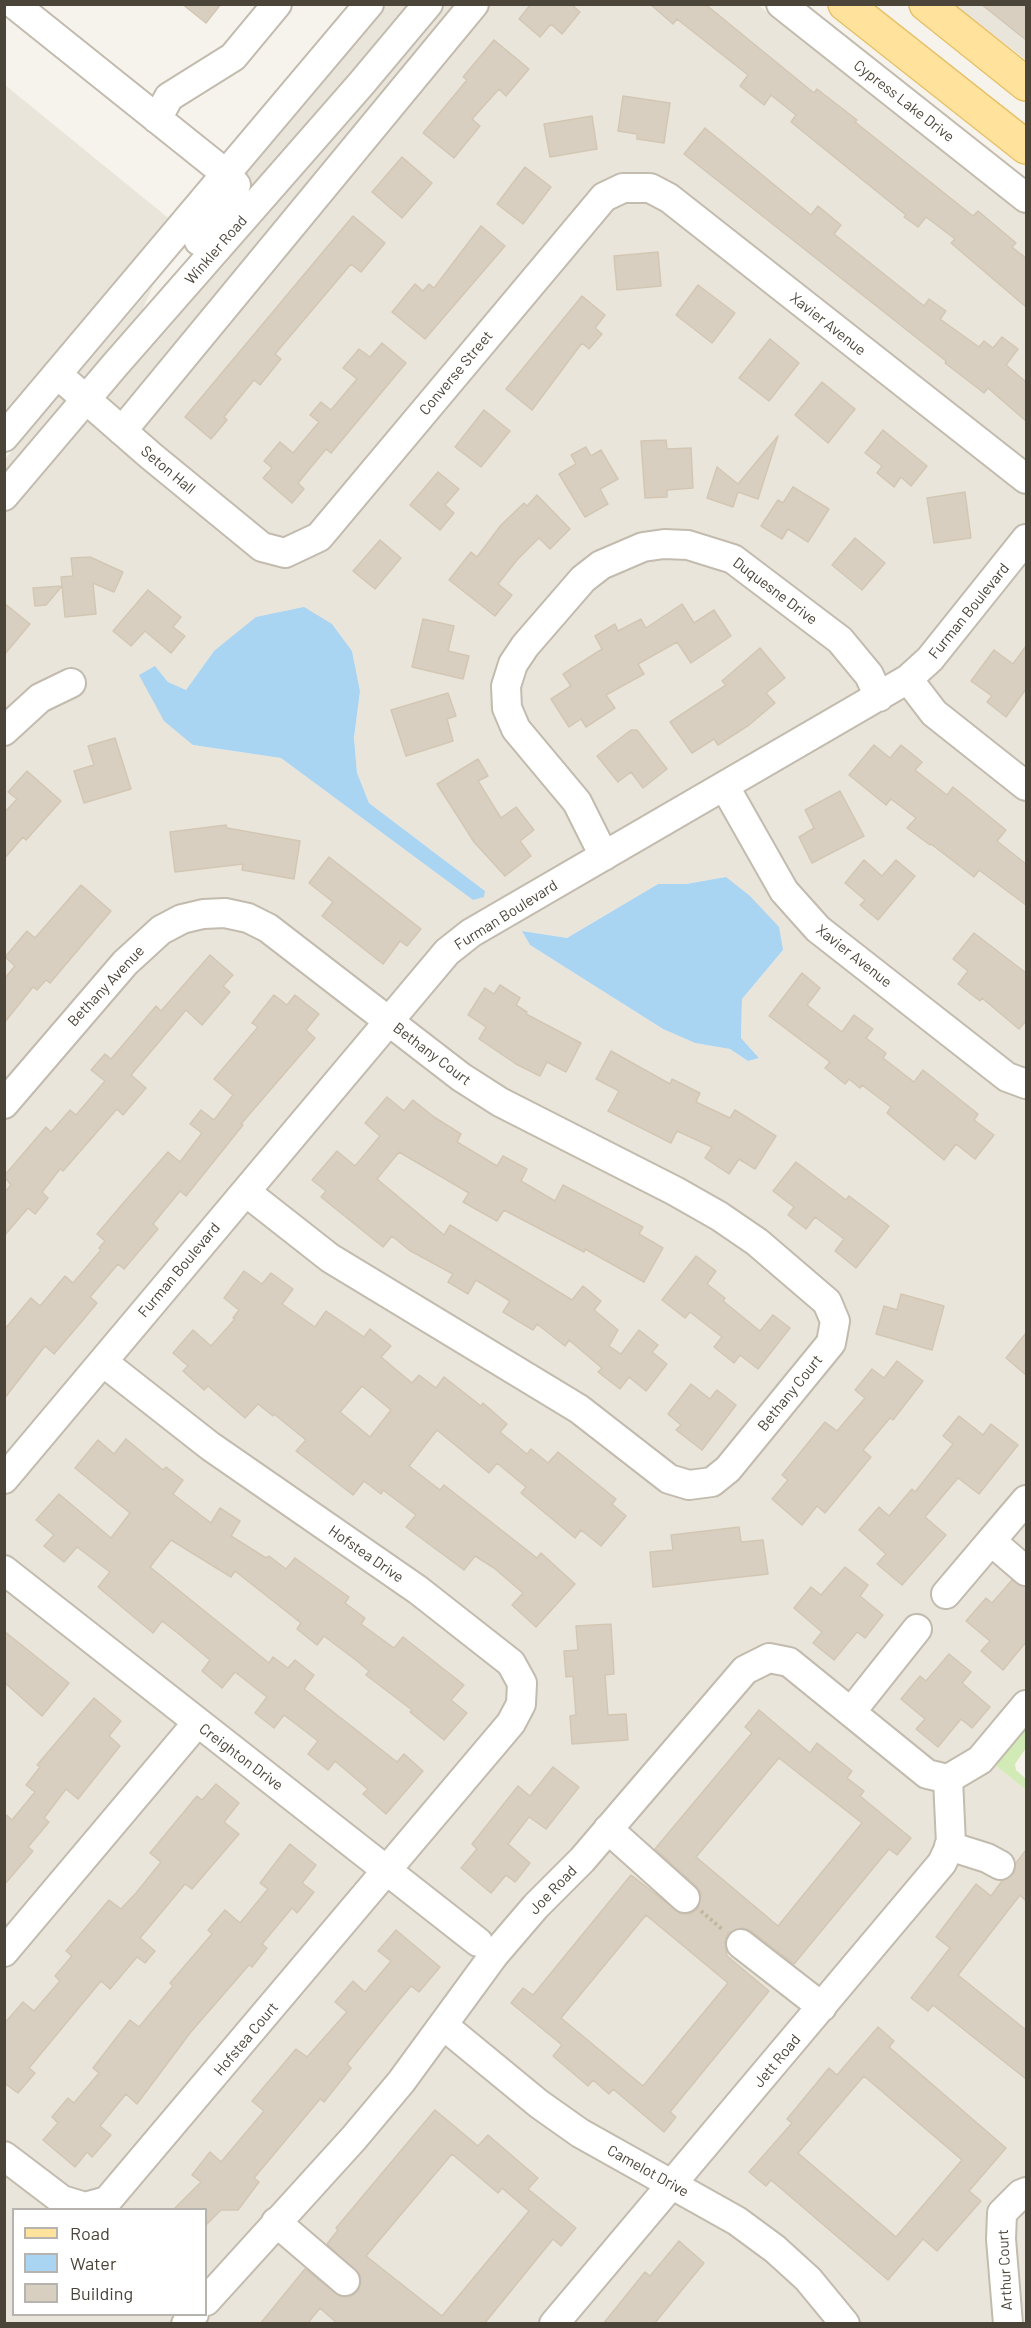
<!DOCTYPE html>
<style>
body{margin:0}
#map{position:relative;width:1031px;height:2328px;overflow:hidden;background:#f6f3ec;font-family:Barlow,sans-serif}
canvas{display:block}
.frame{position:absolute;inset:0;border:6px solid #4b4439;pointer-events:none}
.legend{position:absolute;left:12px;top:2208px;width:195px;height:108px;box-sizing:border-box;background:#fff;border:2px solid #b7b4b0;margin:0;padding:8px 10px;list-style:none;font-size:18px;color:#4b4439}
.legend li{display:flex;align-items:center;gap:12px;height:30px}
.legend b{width:30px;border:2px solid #b7b4b0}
</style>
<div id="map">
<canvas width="1031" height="2328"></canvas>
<div class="frame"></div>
<ul class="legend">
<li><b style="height:8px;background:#ffe39c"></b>Road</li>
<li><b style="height:16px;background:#a9d4f2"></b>Water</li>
<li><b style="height:16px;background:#d8cfc1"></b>Building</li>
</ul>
</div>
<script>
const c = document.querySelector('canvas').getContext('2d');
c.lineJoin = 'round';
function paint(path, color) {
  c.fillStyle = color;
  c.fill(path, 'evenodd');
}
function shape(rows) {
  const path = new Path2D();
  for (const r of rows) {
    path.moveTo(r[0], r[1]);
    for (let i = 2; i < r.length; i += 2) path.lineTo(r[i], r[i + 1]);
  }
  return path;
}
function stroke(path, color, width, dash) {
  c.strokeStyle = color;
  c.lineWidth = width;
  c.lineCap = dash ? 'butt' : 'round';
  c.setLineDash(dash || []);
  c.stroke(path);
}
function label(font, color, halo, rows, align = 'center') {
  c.font = font + ' Barlow,sans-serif';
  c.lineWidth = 6;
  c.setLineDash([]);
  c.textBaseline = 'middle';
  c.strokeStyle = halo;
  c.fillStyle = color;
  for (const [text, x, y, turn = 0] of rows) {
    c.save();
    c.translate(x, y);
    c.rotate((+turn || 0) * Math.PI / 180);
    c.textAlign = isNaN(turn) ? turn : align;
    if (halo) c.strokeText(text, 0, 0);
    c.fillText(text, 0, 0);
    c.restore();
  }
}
paint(shape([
 [383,5,414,5,239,204,239,172],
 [441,5,758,5,1026,214,1026,1692,978,1751,1026,1790,1026,2323,5,2324,5,512],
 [332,624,352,651,360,691,354,738,357,773,369,803,485,891,473,900,281,758,193,745,155,666,168,682,186,690,214,651],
 [726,877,783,950,742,999,741,1038,759,1058,748,1061,730,1049,695,1043,663,1029,530,945,522,931,567,938,658,884,686,884],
 [14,2210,206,2210,206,2314,14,2314],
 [954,5,1026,5,1026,60],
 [5,85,172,221,5,421],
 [153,286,136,324,5,480,5,459]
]), '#eae5da');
paint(shape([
 [1026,1692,1026,1748,1015,1764,1016,1770,1026,1779,1026,1790,978,1751]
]), '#d2eab5');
paint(shape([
 [304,607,332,624,352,651,360,691,354,738,357,773,369,803,485,891,484,897,473,900,281,758,193,745,164,721,139,675,155,666,168,682,186,690,214,651,256,617],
 [726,877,750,896,779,927,783,950,742,999,741,1038,759,1058,748,1061,730,1049,695,1043,663,1029,530,945,522,931,567,938,658,884,686,884]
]), '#a9d4f2');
const building = shape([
 [182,4,221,4,206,23,182,4],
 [531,4,571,4,580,12,562,34,551,24,540,37,519,19,531,4],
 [650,4,705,4,814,93,817,89,857,120,855,122,973,216,978,211,1016,243,1012,247,1026,258,1026,307,951,243,955,239,926,217,918,227,904,217,906,215,791,122,796,115,771,95,764,105,740,86,748,75,677,19,673,24,650,4],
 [981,4,1026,4,1026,40,981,4],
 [494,40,529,69,506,96,499,89,472,119,480,126,454,158,423,133,467,80,463,77,494,40],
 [623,96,670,103,664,143,637,139,637,134,618,131,623,96],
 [592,116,597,149,550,157,544,124,592,116],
 [705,128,811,215,818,206,841,225,834,234,924,306,929,299,946,311,940,319,979,347,984,341,993,348,1002,337,1018,349,1006,365,1026,382,1026,421,988,388,984,393,945,363,946,361,684,154,705,128],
 [402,157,432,183,402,218,372,192,402,157],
 [525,167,551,187,523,224,497,204,525,167],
 [353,216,385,243,361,272,351,264,346,270,275,354,281,359,260,385,254,380,224,417,227,420,211,439,185,417,353,216],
 [481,226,505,246,425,339,392,312,415,284,423,291,429,284,434,288,481,226],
 [658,252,661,286,617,290,614,256,658,252],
 [698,285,735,313,712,343,676,315,698,285],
 [582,296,605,315,595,328,602,334,589,349,582,343,532,410,506,389,582,296],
 [770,339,799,363,769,401,739,378,770,339],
 [382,343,406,363,331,453,326,449,298,483,304,489,292,503,263,478,272,468,264,461,280,442,293,453,319,422,310,415,321,402,331,410,357,379,343,368,359,349,370,357,382,343],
 [822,382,855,409,828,443,795,415,822,382],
 [484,410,510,431,481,467,455,447,484,410],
 [883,430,927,466,911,486,901,477,894,487,877,473,882,466,865,453,883,430],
 [778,436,758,499,738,492,733,507,707,498,717,467,738,484,778,436],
 [666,440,667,449,691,448,693,488,667,490,667,497,645,498,641,441,666,440],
 [586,447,591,456,601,450,618,479,600,489,608,504,585,517,559,474,576,464,571,455,586,447],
 [438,472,459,489,445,505,454,513,440,530,410,505,438,472],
 [793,487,829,509,808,542,788,529,782,539,761,526,778,500,783,503,793,487],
 [965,492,971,538,934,543,927,498,965,492],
 [537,495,570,529,550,549,539,538,517,560,498,584,512,595,495,616,449,580,471,552,477,557,501,525,524,503,527,506,537,495],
 [855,538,885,563,862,590,832,565,855,538],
 [380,540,401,558,375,589,353,571,380,540],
 [90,557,123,572,114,592,93,583,96,614,65,617,62,586,46,605,35,606,33,588,62,586,61,577,73,576,71,558,90,557],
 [148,590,181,617,173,627,185,636,171,653,145,631,131,646,113,631,148,590],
 [4,603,30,624,4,655,4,603],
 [682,604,694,623,714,610,731,636,691,663,677,642,638,664,644,674,606,695,615,708,586,727,581,719,569,727,551,699,571,686,563,674,602,649,595,636,615,624,618,631,641,619,646,628,682,604],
 [423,619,454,626,448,651,469,656,463,679,412,667,423,619],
 [1026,646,1026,689,1006,717,987,702,992,696,971,681,994,650,1013,664,1026,646],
 [760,648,785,678,766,693,775,703,749,725,718,745,714,739,692,753,670,722,726,685,722,681,760,648],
 [448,693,456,716,447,719,453,741,406,756,391,710,448,693],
 [631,730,637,730,667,769,643,788,631,772,618,782,597,756,631,730],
 [115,738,131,789,84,803,74,771,94,765,88,746,115,738],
 [874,745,890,758,901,745,922,762,915,770,947,795,953,787,1006,830,997,841,1026,864,1026,905,979,870,974,877,931,844,930,845,907,828,916,818,891,799,886,805,849,775,874,745],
 [478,759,488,776,478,781,501,818,516,807,534,830,520,841,531,856,505,876,474,842,437,784,478,759],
 [27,771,61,801,26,840,23,837,4,859,4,813,17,799,8,792,27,771],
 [840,791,864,836,812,863,799,837,814,828,805,810,840,791],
 [226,825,227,828,300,841,294,879,242,870,243,864,175,872,170,832,226,825],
 [329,857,421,929,407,946,400,941,383,964,322,916,333,902,309,883,329,857],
 [864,860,882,876,896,860,915,876,878,920,860,905,865,900,845,883,864,860],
 [81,885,111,911,50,983,46,980,37,990,33,987,4,1023,4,979,15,966,5,957,27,931,35,938,81,885],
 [974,933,1026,973,1026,1021,1019,1029,982,998,980,1001,958,984,968,971,953,959,974,933],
 [210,955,233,975,223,986,230,992,202,1025,186,1010,131,1075,146,1088,123,1115,117,1109,63,1171,60,1169,42,1192,48,1198,35,1214,28,1208,4,1236,4,1193,11,1185,4,1176,46,1127,51,1132,70,1110,76,1115,105,1081,91,1070,105,1054,111,1059,156,1006,161,1011,210,955],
 [802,973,820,988,807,1005,842,1032,854,1015,873,1029,866,1038,886,1053,883,1058,914,1082,923,1070,978,1114,974,1120,994,1135,975,1159,956,1144,944,1160,887,1113,891,1107,862,1085,860,1088,849,1079,845,1084,825,1068,830,1062,769,1016,802,973],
 [500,985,520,998,516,1005,527,1012,526,1014,581,1043,566,1072,547,1062,540,1076,516,1064,479,1039,486,1027,468,1015,485,988,494,994,500,985],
 [274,995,287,1005,295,995,319,1014,306,1030,315,1038,241,1124,243,1125,186,1196,180,1191,153,1224,158,1229,124,1269,118,1264,90,1297,97,1303,83,1320,54,1354,45,1346,4,1399,4,1330,31,1298,40,1306,65,1276,73,1283,101,1250,99,1248,105,1241,97,1234,125,1201,168,1152,180,1162,202,1133,190,1124,201,1110,214,1120,233,1095,214,1079,258,1027,252,1023,274,995],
 [611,1051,670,1084,672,1079,700,1093,696,1102,730,1118,735,1110,776,1136,755,1169,739,1159,729,1174,705,1158,712,1147,677,1131,671,1143,608,1111,619,1091,596,1079,611,1051],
 [387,1097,404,1111,413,1100,434,1117,461,1134,457,1142,497,1166,503,1156,527,1169,521,1181,555,1201,563,1185,643,1227,639,1234,663,1248,644,1282,585,1249,584,1252,504,1210,497,1221,463,1202,469,1193,399,1152,377,1179,444,1235,450,1225,572,1300,583,1286,601,1301,594,1310,618,1330,609,1346,621,1354,639,1330,658,1345,652,1352,667,1364,646,1391,629,1377,620,1389,598,1372,602,1368,569,1340,565,1346,537,1324,533,1330,503,1312,510,1301,476,1280,468,1294,448,1282,453,1274,409,1250,392,1236,383,1247,321,1197,326,1191,312,1180,337,1151,355,1166,380,1136,365,1123,387,1097],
 [796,1162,846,1200,849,1196,889,1226,856,1268,835,1251,844,1239,815,1217,806,1229,788,1215,794,1207,773,1191,796,1162],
 [696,1256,716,1271,707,1284,725,1298,723,1301,760,1331,773,1315,790,1328,758,1369,740,1355,734,1363,714,1347,722,1337,690,1312,685,1318,662,1300,696,1256],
 [244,1271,262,1284,271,1273,293,1289,282,1304,315,1327,326,1311,364,1337,370,1329,391,1346,381,1357,412,1383,419,1375,436,1388,444,1377,481,1406,483,1403,507,1424,500,1432,527,1454,531,1449,548,1463,558,1452,616,1499,612,1504,626,1516,601,1546,581,1530,575,1538,521,1493,526,1487,497,1463,489,1473,437,1430,409,1466,440,1490,444,1485,537,1558,541,1553,575,1584,536,1627,512,1605,523,1593,494,1568,475,1556,464,1570,406,1527,416,1515,383,1490,381,1494,364,1481,353,1495,296,1451,306,1440,274,1414,273,1416,258,1404,245,1418,208,1386,204,1390,183,1371,188,1366,173,1353,193,1330,211,1346,235,1319,233,1318,239,1310,224,1298,244,1271],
 [362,1386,391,1410,370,1437,340,1412,362,1386],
 [901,1294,944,1306,932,1350,876,1334,884,1306,897,1310,901,1294],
 [1026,1333,1026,1375,1006,1358,1026,1333],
 [897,1361,923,1381,893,1420,890,1418,863,1450,871,1457,825,1513,817,1506,802,1525,772,1499,788,1480,782,1475,825,1422,837,1431,865,1398,855,1390,872,1369,884,1378,897,1361],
 [691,1384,710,1399,717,1390,736,1405,702,1450,676,1430,681,1425,668,1414,691,1384],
 [959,1416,983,1435,991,1424,1018,1445,979,1494,958,1478,925,1517,946,1535,902,1585,877,1564,886,1554,859,1530,879,1507,889,1516,912,1489,915,1492,953,1444,943,1436,959,1416],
 [126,1439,163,1470,166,1467,183,1480,173,1494,211,1523,220,1508,240,1521,231,1536,266,1558,269,1556,286,1569,295,1558,349,1597,345,1603,365,1618,361,1624,394,1648,403,1637,464,1685,451,1700,467,1713,444,1740,410,1712,412,1710,366,1675,369,1671,357,1661,324,1636,317,1645,297,1629,301,1623,235,1571,231,1577,171,1540,150,1567,269,1663,273,1657,288,1668,295,1660,314,1675,304,1689,397,1762,404,1754,423,1771,386,1814,363,1794,368,1789,335,1761,328,1770,308,1754,318,1741,284,1715,274,1728,255,1713,267,1697,235,1672,222,1688,202,1671,210,1660,179,1634,162,1621,153,1633,98,1587,110,1572,77,1547,64,1562,44,1546,54,1535,36,1520,59,1494,111,1538,130,1513,75,1468,98,1440,114,1454,126,1439],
 [739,1527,741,1542,763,1540,768,1574,653,1587,650,1552,673,1550,671,1535,739,1527],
 [845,1567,868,1585,860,1596,883,1615,865,1638,857,1632,834,1660,813,1643,822,1632,794,1608,811,1587,821,1595,845,1567],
 [1012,1580,1026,1587,1026,1642,1003,1670,981,1651,990,1641,966,1621,986,1598,992,1603,1012,1580],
 [611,1624,614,1674,605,1675,608,1715,626,1714,628,1740,572,1744,570,1716,576,1715,573,1676,566,1677,564,1651,578,1650,576,1626,611,1624],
 [4,1631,69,1683,42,1716,4,1682,4,1631],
 [949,1654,971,1672,962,1683,990,1707,972,1728,961,1719,938,1747,916,1729,925,1719,901,1699,920,1676,926,1681,949,1654],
 [94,1698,121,1721,109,1736,120,1746,78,1799,66,1789,44,1818,49,1822,28,1847,33,1851,4,1885,4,1813,12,1820,35,1792,26,1785,40,1767,37,1765,94,1698],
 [759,1710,810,1753,817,1743,852,1771,847,1778,864,1791,860,1796,911,1838,897,1855,889,1849,794,1964,751,1931,743,1928,728,1933,725,1942,727,1956,769,1991,670,2112,676,2117,664,2132,613,2089,609,2094,593,2080,588,2086,553,2056,562,2045,511,2003,523,1988,533,1995,631,1875,681,1914,690,1914,698,1909,701,1893,696,1886,655,1849,752,1733,745,1727,759,1710],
 [779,1758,862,1823,778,1926,696,1857,779,1758],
 [646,1915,728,1983,643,2086,561,2018,646,1915],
 [553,1767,579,1787,546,1829,529,1817,508,1844,530,1863,515,1882,506,1875,491,1893,461,1868,477,1849,472,1844,518,1786,530,1796,553,1767],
 [216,1784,239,1803,224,1822,239,1834,192,1889,185,1884,140,1938,155,1951,145,1963,137,1957,110,1989,101,1981,29,2068,35,2073,18,2093,4,2083,4,2024,23,2002,34,2011,60,1981,55,1976,72,1956,66,1951,109,1900,121,1909,136,1893,161,1862,150,1853,197,1796,202,1800,216,1784],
 [290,1844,316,1865,302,1883,314,1892,297,1913,292,1908,262,1944,267,1948,252,1967,249,1965,190,2033,137,2104,126,2094,100,2126,111,2135,92,2157,87,2152,75,2167,43,2140,58,2123,52,2117,68,2098,74,2103,99,2073,93,2068,130,2020,139,2027,173,1986,170,1983,212,1934,208,1930,225,1910,240,1923,268,1889,260,1883,290,1844],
 [1026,1850,1026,1901,1020,1895,958,1975,1026,2030,1026,2079,933,2005,928,2011,911,1998,950,1948,936,1937,976,1884,991,1896,1002,1881,1014,1873,1016,1863,1026,1850],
 [396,1930,440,1967,419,1992,411,1986,389,2012,347,2064,351,2068,324,2102,320,2099,254,2178,259,2182,238,2210,221,2210,206,2225,206,2210,173,2210,201,2182,192,2175,210,2152,221,2162,264,2111,252,2101,296,2049,307,2057,347,2012,335,2002,353,1981,365,1992,391,1961,378,1951,396,1930],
 [878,2027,894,2041,889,2047,1006,2148,969,2191,981,2201,937,2251,923,2239,888,2280,771,2180,766,2186,749,2172,792,2123,787,2119,829,2068,837,2075,878,2027],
 [864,2076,962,2160,896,2237,798,2153,864,2076],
 [435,2110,478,2146,488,2135,538,2178,528,2189,576,2228,561,2246,553,2239,484,2324,338,2324,320,2308,307,2324,260,2324,305,2269,341,2297,350,2297,358,2291,361,2283,360,2275,327,2244,338,2230,336,2228,435,2110],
 [452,2154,498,2193,502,2188,529,2211,442,2316,366,2256,452,2154],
 [679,2241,704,2263,654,2324,603,2324,645,2272,650,2276,679,2241]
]);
paint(building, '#d8cfc1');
stroke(building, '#d3c7b4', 1.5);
const minor = shape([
 [14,4,225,173,236,185,218,219,199,241],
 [781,4,1026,198],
 [157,119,169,97,233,57,277,4],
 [57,374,151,456,262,547,285,553,319,537,604,197,623,188,650,188,669,198,1026,479],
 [122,431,474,4],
 [4,437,369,4],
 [4,496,115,365,361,84,428,4],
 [908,679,934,713,1026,786],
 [4,731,40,698,71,683],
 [725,787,784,891,818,929,1007,1077,1026,1084],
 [604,856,577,802,516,729,507,708,506,686,513,664,525,646,583,579,601,565,643,547,664,544,688,545,733,559,840,640,869,675,879,697],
 [4,1104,125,963,161,930,182,919,203,914,225,913,248,918,268,928,461,1077,500,1102,675,1191,719,1216,757,1242,827,1302,835,1321,831,1343,728,1469,712,1482,689,1485,669,1479,579,1409,330,1258,246,1192],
 [4,1479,447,952,471,933,908,679,930,659,1026,539],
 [991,1541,1026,1500],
 [4,1570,478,1942],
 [946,1594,991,1541,1026,1571],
 [851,1712,917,1629],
 [948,1779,980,1760,1026,1705],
 [608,1829,685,1898],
 [949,1846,987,1858,1000,1865],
 [741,1944,822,2007],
 [4,1952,197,1723],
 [443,2025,539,2104,580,2133,737,2221,775,2249,808,2279,845,2324],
 [4,2156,62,2200,85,2207,107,2201,511,1723,521,1704,522,1683,511,1663,418,1590,210,1446,103,1362],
 [276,2222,345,2281],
 [206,2301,354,2138,401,2082,494,1955,536,1906,582,1860,745,1670,769,1658,789,1662,927,1774,948,1779],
 [186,2324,194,2314],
 [554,2324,942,1863,951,1844,948,1779],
 [1008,2324,1001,2239,1002,2213,1021,2194,1026,2192]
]);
const major = shape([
 [845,4,1026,147],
 [926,4,1026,84]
]);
stroke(minor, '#c2bbae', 32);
stroke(major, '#e6c16a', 36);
stroke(shape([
 [701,1911,723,1930]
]), '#c4b79f', 4, [3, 3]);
stroke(minor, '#fff', 28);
stroke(major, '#ffe39c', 33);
label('15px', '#4b4439', '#fff', [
 ["Cypress Lake Drive",904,101,38],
 ["Winkler Road",216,250,-49],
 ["Xavier Avenue",828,324,38],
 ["Converse Street",456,373,-50],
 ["Seton Hall",168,470,40],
 ["Duquesne Drive",775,591,37],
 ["Furman Boulevard",969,611,-51],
 ["Furman Boulevard",506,915,-32],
 ["Xavier Avenue",854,956,38],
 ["Bethany Avenue",106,986,-47],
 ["Bethany Court",432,1054,37],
 ["Furman Boulevard",179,1270,-50],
 ["Bethany Court",790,1393,-51],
 ["Hofstea Drive",366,1554,35],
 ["Creighton Drive",241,1757,37],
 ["Joe Road",553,1890,-46],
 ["Hofstea Court",246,2039,-50],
 ["Jett Road",777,2061,-50],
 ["Camelot Drive",648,2171,29],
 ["Arthur Court",1005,2270,-93]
]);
</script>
